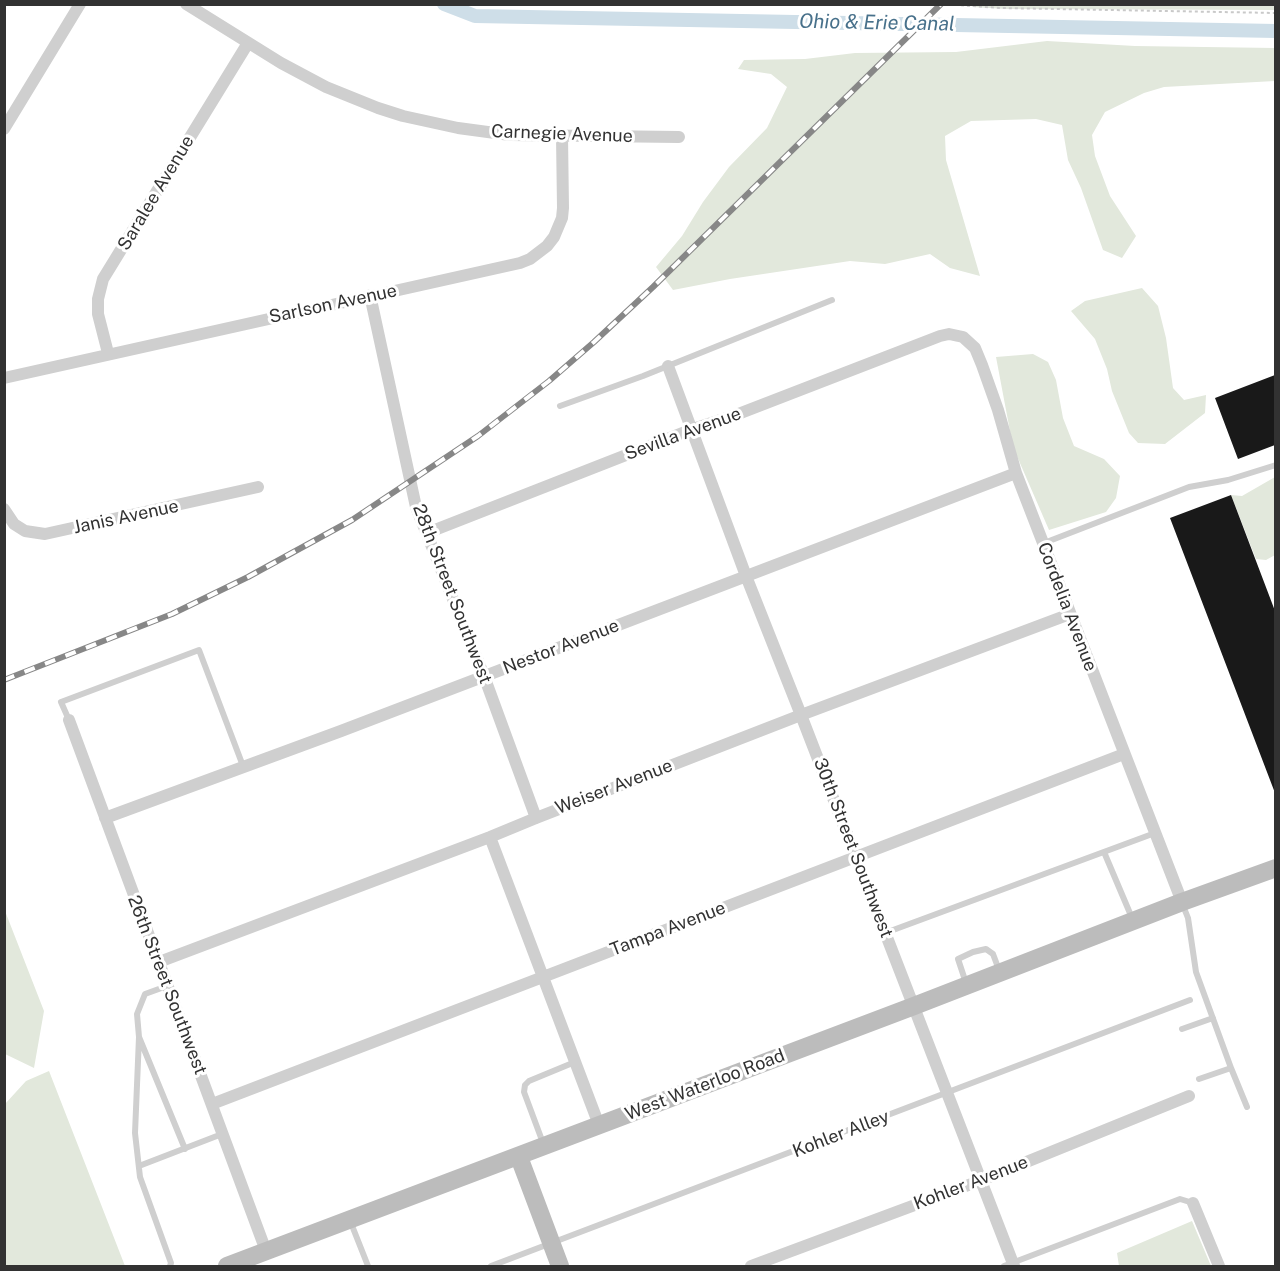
<!DOCTYPE html>
<style>
body{margin:0}
#map{position:relative;width:1280px;height:1271px;overflow:hidden;background:#fff;font-family:"Public Sans",sans-serif}
canvas{display:block}
.frame{position:absolute;inset:0;border:6px solid #323232;pointer-events:none}
</style>
<div id="map">
<canvas width="1280" height="1271"></canvas>
<div class="frame"></div>
</div>
<script>
const c = document.querySelector('canvas').getContext('2d');
c.lineJoin = 'round';
function paint(path, color) {
  c.fillStyle = color;
  c.fill(path, 'evenodd');
}
function shape(rows) {
  const path = new Path2D();
  for (const r of rows) {
    path.moveTo(r[0], r[1]);
    for (let i = 2; i < r.length; i += 2) path.lineTo(r[i], r[i + 1]);
  }
  return path;
}
function stroke(path, color, width, dash) {
  c.strokeStyle = color;
  c.lineWidth = width;
  c.lineCap = dash ? 'butt' : 'round';
  c.setLineDash(dash || []);
  c.stroke(path);
}
function label(font, color, halo, rows, align = 'center') {
  c.font = font + ' "Public Sans",sans-serif';
  c.lineWidth = 6;
  c.setLineDash([]);
  c.textBaseline = 'middle';
  c.strokeStyle = halo;
  c.fillStyle = color;
  for (const [text, x, y, turn = 0] of rows) {
    c.save();
    c.translate(x, y);
    c.rotate((+turn || 0) * Math.PI / 180);
    c.textAlign = isNaN(turn) ? turn : align;
    if (halo) c.strokeText(text, 0, 0);
    c.fillText(text, 0, 0);
    c.restore();
  }
}
paint(shape([
 [1275,4,1275,10,1006,9,973,7,971,5],
 [1047,41,1135,46,1275,48,1275,81,1164,87,1144,93,1105,112,1092,135,1095,156,1110,196,1136,236,1122,258,1103,250,1081,188,1068,160,1062,125,1036,119,971,121,945,136,946,160,980,276,950,268,930,254,885,264,850,261,730,279,673,290,656,267,682,236,703,202,729,167,767,128,787,87,771,74,738,69,744,60,805,59,855,53,956,52],
 [1142,288,1158,306,1166,338,1173,388,1184,400,1206,395,1205,413,1165,444,1138,443,1129,433,1112,391,1107,369,1095,339,1071,311,1085,301],
 [1033,354,1048,362,1056,380,1063,418,1074,446,1104,459,1120,476,1116,498,1106,512,1049,530,1013,447,996,357],
 [1275,477,1275,555,1266,560,1256,559,1231,495,1242,496],
 [5,911,44,1011,34,1068,5,1054],
 [49,1071,125,1266,5,1266,5,1104,26,1081],
 [1192,1221,1211,1266,1119,1266,1117,1253]
]), '#e2e8dc');
stroke(shape([
 [444,4,475,16,1276,31]
]), '#cedee8', 14);
paint(shape([
 [1275,375,1275,445,1238,459,1215,398],
 [1231,495,1275,611,1275,793,1170,518]
]), '#191919');
stroke(shape([
 [704,4,851,4],
 [943,4,1000,8,1276,13]
]), '#c9c9c9', 2, [3, 3]);
stroke(shape([
 [560,406,643,376,832,300],
 [1044,543,1189,487,1228,480,1276,465],
 [69,720,61,702,199,650,243,766],
 [1104,852,1132,918],
 [1182,903,1188,918,1196,972,1231,1068,1199,1079],
 [885,933,1155,833],
 [966,983,958,959,973,952,986,949,993,954,999,970],
 [167,986,145,994,137,1014,139,1037,185,1149],
 [1182,1029,1213,1018],
 [139,1037,135,1133,140,1177,171,1263,170,1266],
 [1231,1068,1247,1107],
 [543,1143,524,1092,525,1085,529,1081,575,1062],
 [139,1166,222,1134],
 [351,1223,368,1266],
 [491,1266,1190,1000],
 [1004,1266,1180,1199,1193,1203]
]), '#cfcfcf', 6);
stroke(shape([
 [186,4,281,63,326,87,378,108,403,116,458,128,510,135,679,137],
 [4,129,80,4],
 [370,295,416,507,484,676,536,818],
 [108,353,98,314,98,299,103,279,248,43],
 [668,366,746,576,801,715,1014,1266],
 [4,378,520,263,530,259,547,246,554,237,562,218,563,208,562,136],
 [4,509,14,524,25,531,45,534,258,487],
 [427,533,690,430,733,416,940,336,949,334,963,337,975,348,982,365,998,410,1016,473,1182,902],
 [69,720,266,1251],
 [105,818,341,731,1016,473],
 [490,837,599,1125],
 [159,962,490,837,536,818,801,715,1070,614],
 [212,1104,1124,754],
 [1193,1203,1219,1266],
 [751,1266,982,1180,1189,1096]
]), '#cfcfcf', 12);
stroke(shape([
 [519,1157,560,1266],
 [227,1266,914,1006,1182,902,1276,868]
]), '#bcbcbc', 18);
const rail = shape([
 [4,680,172,614,248,577,352,520,478,436,549,381,594,342,653,287,941,4]
]);
stroke(rail, '#878787', 6);
stroke(rail, '#fff', 4, [11]);
label('18px', '#323232', '#fff', [
 ["Carnegie Avenue",562,134,2],
 ["Saralee Avenue",156,193,-59],
 ["Sarlson Avenue",333,304,-12],
 ["Sevilla Avenue",683,434,-20],
 ["Janis Avenue",126,517,-12],
 ["28th Street Southwest",452,594,69],
 ["Cordelia Avenue",1067,607,69],
 ["Nestor Avenue",561,647,-21],
 ["Weiser Avenue",614,787,-21],
 ["30th Street Southwest",853,848,69],
 ["Tampa Avenue",668,929,-21],
 ["26th Street Southwest",167,985,69],
 ["West Waterloo Road",705,1085,-21],
 ["Kohler Alley",841,1134,-21],
 ["Kohler Avenue",971,1183,-21]
]);
label('italic 20px', '#48718b', '#fff', [
 ["Ohio & Erie Canal",877,23,1]
]);
</script>
